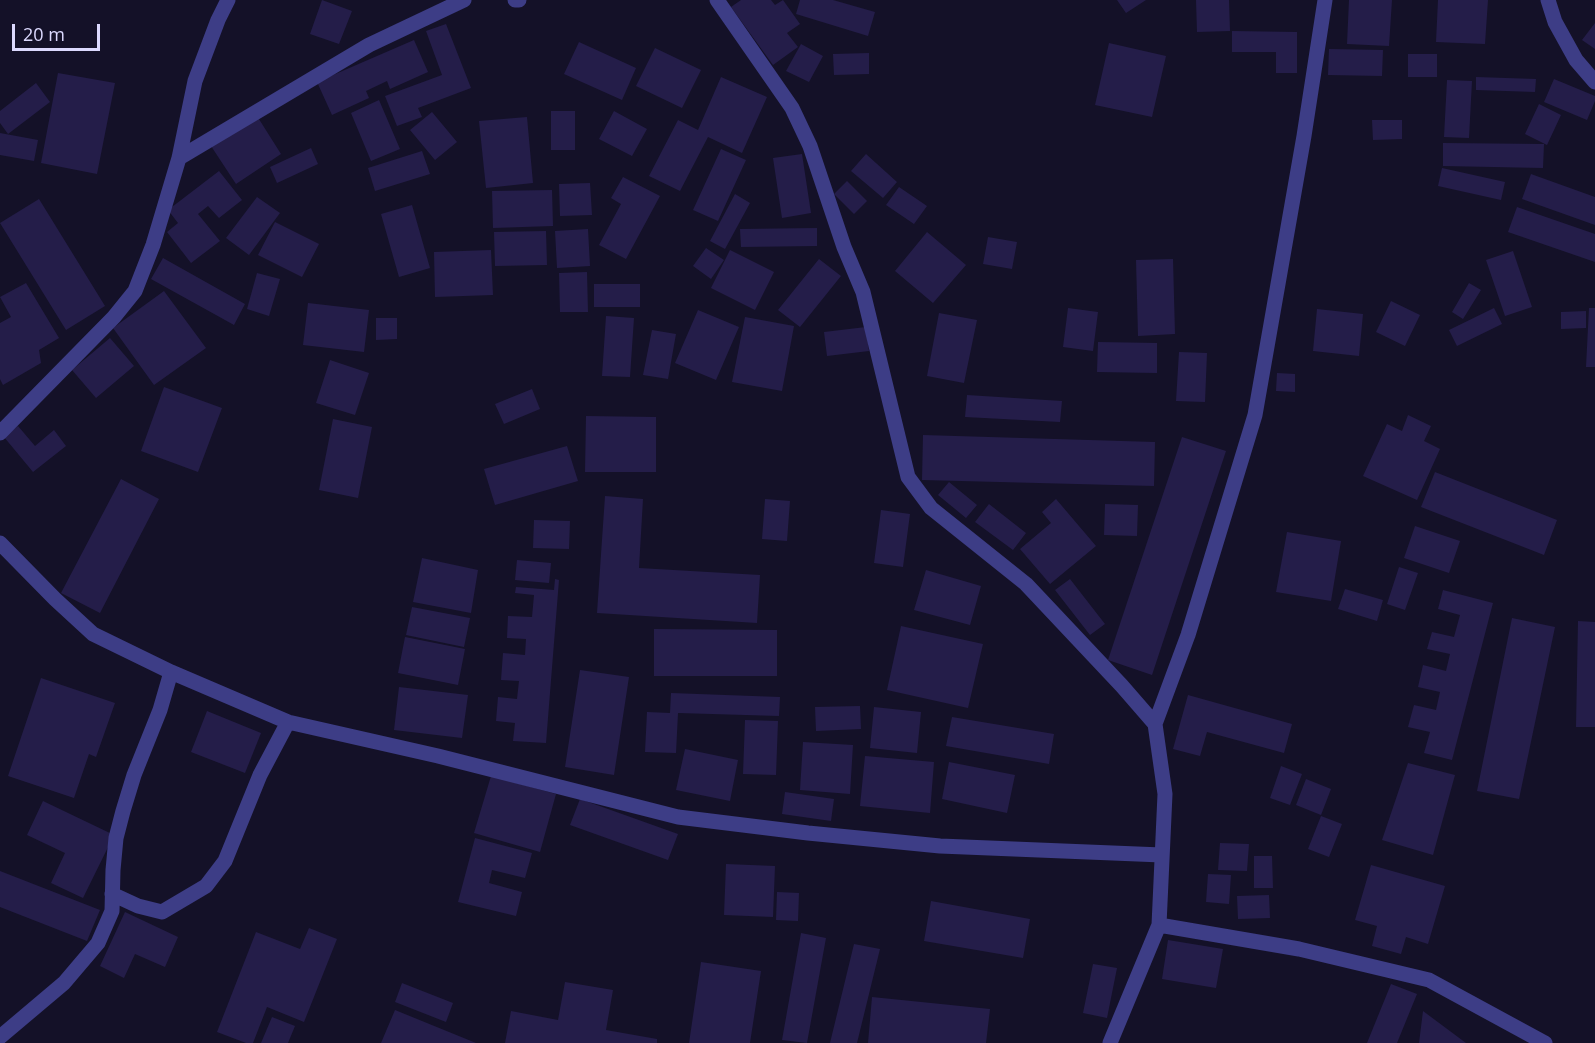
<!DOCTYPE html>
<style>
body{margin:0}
#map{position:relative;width:1595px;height:1043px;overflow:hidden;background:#141128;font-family:"Open Sans",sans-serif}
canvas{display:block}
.scale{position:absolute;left:12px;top:24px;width:88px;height:27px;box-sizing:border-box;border:3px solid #dcd9fe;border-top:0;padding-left:8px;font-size:18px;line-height:21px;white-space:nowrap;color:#dcd9fe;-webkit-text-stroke:4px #141128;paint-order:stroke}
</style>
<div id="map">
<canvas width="1595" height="1043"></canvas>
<div class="scale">20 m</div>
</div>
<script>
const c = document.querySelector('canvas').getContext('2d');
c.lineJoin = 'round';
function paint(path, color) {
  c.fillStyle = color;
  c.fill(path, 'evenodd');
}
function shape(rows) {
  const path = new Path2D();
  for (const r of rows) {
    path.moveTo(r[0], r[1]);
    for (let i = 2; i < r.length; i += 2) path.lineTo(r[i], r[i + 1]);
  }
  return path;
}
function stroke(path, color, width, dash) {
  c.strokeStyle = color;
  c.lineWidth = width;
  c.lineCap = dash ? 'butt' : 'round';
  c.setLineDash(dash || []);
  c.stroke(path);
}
paint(shape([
 [322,0,352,11,339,44,310,34],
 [741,0,771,0,775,5,783,0,800,24,787,33,798,47,773,65,731,7],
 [800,0,833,0,875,12,868,36,796,14],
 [1117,0,1146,0,1126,13],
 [1196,0,1229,0,1230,31,1197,32],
 [1349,0,1392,0,1389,46,1347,44],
 [1438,0,1488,0,1485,44,1436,42],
 [1595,23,1595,49,1582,40],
 [446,24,471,88,418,108,422,117,397,126,385,96,442,75,426,31],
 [1232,31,1297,32,1297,73,1276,73,1276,52,1232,52],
 [414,40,428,72,390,89,387,81,366,91,369,98,332,115,317,82],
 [579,42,636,68,622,100,564,74],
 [1109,43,1166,56,1152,117,1095,105],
 [801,44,823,56,809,82,786,71],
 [655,48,701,70,682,108,636,86],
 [1329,49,1383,50,1382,76,1328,75],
 [869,53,869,74,834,75,833,54],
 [1408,54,1437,54,1437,77,1408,77],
 [58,73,115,83,97,174,41,163],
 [721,77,767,97,742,153,708,137,680,191,649,176,678,120,698,130],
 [1476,77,1536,79,1535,92,1476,90],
 [1554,79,1595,96,1595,101,1587,120,1544,102],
 [1447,80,1472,81,1469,138,1444,137],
 [36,83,50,102,8,134,0,123,0,111],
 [379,100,400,149,371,161,351,113],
 [1539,104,1561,115,1547,145,1525,134],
 [551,111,575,111,575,150,551,150],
 [614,111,647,129,632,156,599,139],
 [432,112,457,142,435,160,410,130],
 [257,116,281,154,236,184,211,146],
 [527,117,533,183,486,188,479,121],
 [1372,120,1402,120,1402,139,1373,140],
 [0,133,38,140,34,161,0,155],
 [1443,143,1544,144,1543,168,1443,166],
 [311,148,318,164,277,183,270,167],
 [721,149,746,160,718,221,693,210],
 [422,151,430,174,375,191,368,168],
 [802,154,811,213,782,218,773,158],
 [866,154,897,182,883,198,851,171],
 [1442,168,1505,182,1501,200,1438,186],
 [219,171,242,200,219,218,208,206,198,214,220,241,191,263,167,232,178,223,168,210],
 [1531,174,1595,197,1595,225,1522,199],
 [623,177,660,196,626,259,599,245,621,204,611,198],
 [847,181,867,201,854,214,834,194],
 [590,183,592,215,560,216,559,184],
 [899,187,927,206,914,224,886,205],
 [552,190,553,226,493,228,492,191],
 [735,194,750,203,725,249,710,241],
 [257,197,280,213,249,255,226,238],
 [39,199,105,306,66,330,0,223],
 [412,205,430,268,399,277,381,214],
 [1517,207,1595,234,1595,262,1508,232],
 [275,222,319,244,302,277,258,255],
 [817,228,817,246,741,247,740,229],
 [588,229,590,266,557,268,555,231],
 [546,231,547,265,495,266,494,232],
 [927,232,966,265,933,303,895,271],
 [988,237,1017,242,1012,269,983,264],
 [706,248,724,260,711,279,693,266],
 [491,250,493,295,435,297,434,252],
 [730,250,774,272,755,310,711,288],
 [1513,251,1532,307,1505,316,1486,260],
 [163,258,245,304,234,325,151,279],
 [819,259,841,276,800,327,778,310],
 [1173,259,1175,334,1138,336,1136,260],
 [587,272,588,312,560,312,559,273],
 [257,273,280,279,269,316,247,309],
 [26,283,59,338,39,350,41,363,3,385,0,379,0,323,11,317,0,297],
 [1469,283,1481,290,1463,319,1452,312],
 [594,284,640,284,640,307,594,307],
 [164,291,206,348,154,385,113,328],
 [1391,301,1420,315,1405,346,1376,332],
 [308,303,369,310,364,352,303,345],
 [1068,308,1098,312,1093,351,1063,347],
 [1494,308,1502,324,1457,346,1449,330],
 [1589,308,1595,308,1595,367,1586,367],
 [1317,309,1363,314,1359,356,1313,351],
 [698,310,739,327,716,380,675,363],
 [1586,311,1586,328,1561,329,1561,312],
 [939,313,977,320,964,383,927,376],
 [606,316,634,318,630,377,602,376],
 [745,317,794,326,782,391,732,382],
 [376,318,397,318,397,339,376,340],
 [866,327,869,351,827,356,824,332],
 [652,330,676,334,668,379,643,375],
 [110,338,134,366,96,398,72,370],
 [1098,342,1157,343,1157,373,1097,372],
 [1179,352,1207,353,1205,402,1176,401],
 [330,360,369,373,355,415,316,403],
 [1277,373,1295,374,1295,392,1276,391],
 [164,387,222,408,198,472,141,451],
 [532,389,540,409,504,424,495,404],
 [967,395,1062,401,1060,422,965,417],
 [1408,415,1431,426,1424,441,1440,449,1417,500,1363,476,1387,424,1402,431],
 [586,416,656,417,656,472,585,472],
 [333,419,372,427,358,498,319,490],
 [18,426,35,446,54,430,66,446,33,472,4,437],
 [923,435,1155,442,1154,486,922,480],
 [1182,437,1226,451,1152,675,1108,660],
 [567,446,578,481,495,505,484,469],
 [1435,472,1557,520,1544,555,1421,507],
 [121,479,159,499,100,613,61,593],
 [949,482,977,505,966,518,938,495],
 [605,496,643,499,639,568,760,575,757,623,597,613],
 [765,499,790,501,787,541,762,539],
 [1056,499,1096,546,1050,584,1020,549,1051,523,1042,512],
 [989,504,1026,533,1013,550,975,522],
 [1105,504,1138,505,1137,536,1104,535],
 [881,510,910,514,903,567,874,563],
 [534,520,570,521,569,549,533,548],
 [1415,526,1460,541,1449,573,1404,558],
 [1287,532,1341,541,1331,601,1276,592],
 [422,558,478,570,471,613,413,602],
 [517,560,551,563,549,583,515,580],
 [1399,567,1418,573,1405,610,1387,604],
 [926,570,981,586,970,625,914,610],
 [555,579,559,580,546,743,513,741,515,723,496,721,498,697,517,699,519,681,501,680,503,653,525,655,526,639,507,638,508,616,532,617,534,595,515,593,516,587,554,590],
 [1070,579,1105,624,1090,635,1055,590],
 [1345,589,1383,600,1377,621,1338,609],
 [1443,590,1493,603,1452,760,1424,753,1430,732,1408,727,1414,705,1436,710,1440,692,1418,687,1423,665,1446,671,1450,654,1427,649,1432,632,1454,637,1460,615,1438,609],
 [412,607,470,618,464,647,406,635],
 [1512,618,1555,627,1519,799,1477,791],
 [1578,621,1595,622,1595,727,1576,727],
 [901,626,983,644,968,708,887,690],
 [654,629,777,630,777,676,654,676],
 [405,637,465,649,458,685,398,673],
 [580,670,629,677,614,775,565,767],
 [41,678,115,703,96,757,89,754,74,798,8,776],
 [399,687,468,695,462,738,394,730],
 [671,693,780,697,779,716,678,713,676,753,645,752,647,712,670,713],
 [1188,695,1292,724,1284,753,1207,732,1200,756,1173,749],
 [860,706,861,729,816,731,815,707],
 [874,707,921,712,917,753,870,748],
 [207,711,261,733,245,773,191,752],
 [952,717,1054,734,1049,764,946,746],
 [745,720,778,721,776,775,743,774],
 [803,742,853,745,850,794,800,790],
 [685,749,738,760,730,801,676,790],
 [865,756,934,762,930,813,860,806],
 [949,762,1015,775,1007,813,942,799],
 [1408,763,1455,775,1433,855,1382,840],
 [1281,766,1302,774,1290,805,1270,798],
 [491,776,556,794,540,852,474,833],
 [1306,779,1331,789,1321,815,1296,805],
 [785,792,834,799,831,821,782,814],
 [580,799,678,834,668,860,570,825],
 [43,801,114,835,83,898,51,883,65,853,27,835],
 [1321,816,1342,824,1329,857,1308,849],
 [475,838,532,853,525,878,492,870,489,883,522,892,516,916,458,902],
 [1220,843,1249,844,1247,871,1218,870],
 [1254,856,1272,856,1273,888,1254,888],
 [726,864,775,866,773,917,724,915],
 [1371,865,1445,886,1428,944,1406,937,1401,954,1372,946,1377,926,1355,920],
 [0,871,100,910,87,941,0,907],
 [1208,874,1231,875,1229,904,1206,902],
 [777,892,799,893,798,921,776,920],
 [1269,895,1270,918,1238,919,1237,896],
 [931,901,1030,919,1023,958,924,941],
 [125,912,178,937,165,967,135,954,124,978,100,966],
 [309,928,337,939,304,1022,267,1007,253,1043,246,1043,217,1032,256,932,300,949],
 [801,933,826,938,807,1043,782,1040],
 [1168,940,1223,949,1216,988,1162,979],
 [854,944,880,949,857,1043,830,1043],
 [701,962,761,971,750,1043,689,1043],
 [1093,964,1117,968,1107,1018,1083,1013],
 [565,982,613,990,606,1030,657,1039,657,1043,505,1043,511,1011,558,1020],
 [402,983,453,1003,446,1022,395,1002],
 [1391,984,1417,994,1397,1043,1367,1043],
 [872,997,990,1009,986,1043,868,1043],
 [395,1010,476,1043,381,1043],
 [1423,1011,1466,1043,1419,1043],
 [272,1017,295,1026,288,1043,261,1043]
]), '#241d49');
stroke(shape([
 [515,0,519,0],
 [717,0,792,108,810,146,844,247,863,292,908,477,931,508,1026,584,1122,686,1155,724,1165,794,1159,925,1110,1043],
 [1548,0,1555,22,1576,60,1595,82],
 [179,158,369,45,464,0],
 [0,433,114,317,135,291,153,245,179,158,195,81,218,20,228,0],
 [0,543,55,599,93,634,171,672,288,722,438,756,678,817,808,833,940,846,1162,855],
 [1155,724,1188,635,1255,415,1304,136,1325,0],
 [112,894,138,906,162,912,206,886,225,861,260,775,288,722],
 [1159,925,1299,949,1429,980,1545,1043],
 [0,1037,64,983,98,943,112,911,113,870,116,838,123,811,134,775,160,710,171,672]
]), '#3d3d86', 15);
</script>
